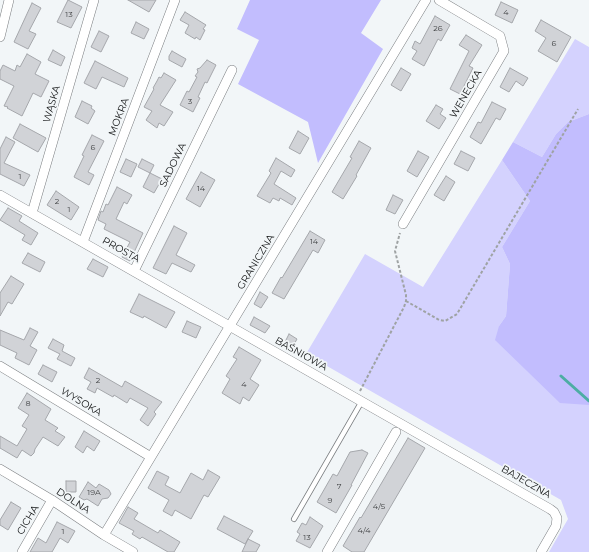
<!DOCTYPE html>
<meta charset="utf-8">
<style>
body{margin:0}
canvas{display:block;background:#f2f6f8}
</style>
<canvas width="589" height="552"></canvas>
<script>
const c = document.querySelector('canvas').getContext('2d');
c.lineJoin = 'round';
function paint(path, color) {
  c.fillStyle = color;
  c.fill(path, 'evenodd');
}
function shape(rows) {
  const path = new Path2D();
  for (const r of rows) {
    path.moveTo(r[0], r[1]);
    for (let i = 2; i < r.length; i += 2) path.lineTo(r[i], r[i + 1]);
  }
  return path;
}
function stroke(path, color, width, dash) {
  c.strokeStyle = color;
  c.lineWidth = width;
  c.lineCap = dash ? 'butt' : 'round';
  c.setLineDash(dash || []);
  c.stroke(path);
}
function label(font, color, halo, rows, align = 'center') {
  c.font = font + ' Montserrat,sans-serif';
  c.lineWidth = 3.5;
  c.setLineDash([]);
  c.textBaseline = 'middle';
  c.strokeStyle = halo;
  c.fillStyle = color;
  for (const [text, x, y, turn = 0] of rows) {
    c.save();
    c.translate(x, y);
    c.rotate((+turn || 0) * Math.PI / 180);
    c.textAlign = isNaN(turn) ? turn : align;
    if (halo) c.strokeText(text, 0, 0);
    c.fillText(text, 0, 0);
    c.restore();
  }
}
paint(shape([
 [575,39,589,47,589,114,568,122,556,134,542,157,513,142],
 [502,160,530,201,502,247,510,264,506,316,499,326,589,405,589,552,549,552,568,519,561,500,306,354,365,254,423,287]
]), '#d4d2fe');
paint(shape([
 [250,0,381,0,361,33,383,49,318,163,308,122,238,84,259,40,237,29],
 [589,114,589,405,560,403,495,340,499,326,506,316,510,264,502,247,530,201,502,160,513,142,542,157,556,134,568,122]
]), '#c2bdfe');
stroke(shape([
 [561,376,589,401]
]), '#4dada4', 3);
const building = shape([
 [68,0,82,7,71,28,57,22,68,0],
 [128,0,156,0,149,12,128,0],
 [501,2,518,10,512,23,495,15,501,2],
 [32,3,41,8,29,31,36,34,28,49,14,42,32,3],
 [185,12,206,25,203,29,205,30,200,40,196,37,195,39,185,33,189,25,180,20,185,12],
 [435,16,450,25,441,41,438,39,424,66,412,59,417,51,412,48,415,41,420,44,435,16],
 [541,20,571,37,557,62,538,51,546,38,535,31,541,20],
 [136,22,149,29,144,39,131,33,136,22],
 [99,31,109,36,101,52,91,47,99,31],
 [466,35,482,45,469,66,473,68,460,94,450,89,469,51,459,45,466,35],
 [53,50,65,57,61,66,48,60,53,50],
 [172,51,186,59,182,67,169,60,169,56,172,51],
 [27,54,41,62,35,74,49,81,41,97,33,93,22,116,7,108,8,107,4,106,14,86,0,79,0,71,3,65,15,71,17,65,20,67,27,54],
 [207,60,216,65,207,83,205,82,198,97,200,98,193,112,180,105,187,91,189,92,197,77,195,76,198,72,197,69,200,68,207,60],
 [95,61,128,78,124,87,102,77,96,89,84,83,95,61],
 [401,68,411,74,401,91,391,85,401,68],
 [510,68,528,78,523,86,516,81,509,92,500,87,510,68],
 [164,73,176,80,160,105,173,112,164,126,159,123,157,128,146,120,152,111,144,107,154,89,153,88,157,81,159,77,161,78,164,73],
 [82,101,92,106,91,108,95,111,88,124,75,117,82,101],
 [492,102,506,109,500,120,496,118,481,144,470,137,478,122,481,123,492,102],
 [436,105,443,109,440,114,446,118,439,129,426,121,436,105],
 [20,124,46,138,38,152,13,138,20,124],
 [298,131,309,138,300,154,289,148,298,131],
 [92,135,104,141,88,172,94,175,89,185,74,177,84,156,82,155,92,135],
 [6,137,15,142,4,163,30,175,24,186,0,174,0,149,6,137],
 [359,141,371,148,356,175,357,176,343,199,332,192,352,158,350,157,359,141],
 [418,151,429,157,417,177,407,171,418,151],
 [461,151,475,158,468,171,454,164,461,151],
 [276,158,295,170,291,177,281,171,274,184,296,198,292,205,280,198,279,201,273,198,270,203,257,196,271,173,269,171,276,158],
 [126,159,137,164,131,177,120,172,126,159],
 [142,159,154,165,150,173,138,167,142,159],
 [201,172,215,180,200,207,186,199,201,172],
 [150,173,162,179,154,193,143,187,150,173],
 [446,176,455,182,444,201,434,195,446,176],
 [117,187,132,195,127,204,124,202,116,219,143,233,130,261,122,257,130,242,104,229,106,224,98,220,101,211,103,212,106,204,108,205,117,187],
 [56,191,79,207,71,220,47,205,56,191],
 [393,195,403,200,395,214,386,210,393,195],
 [8,208,22,216,19,221,38,233,31,245,22,240,25,235,0,220,8,208],
 [174,226,187,233,176,255,195,265,191,272,172,263,166,274,153,268,174,226],
 [310,231,325,240,318,253,313,250,284,299,272,293,281,277,282,278,310,231],
 [28,253,45,262,40,272,22,263,28,253],
 [93,259,108,267,103,277,87,269,93,259],
 [11,276,24,284,12,304,8,302,0,316,0,293,11,276],
 [260,292,268,297,261,308,254,304,260,292],
 [139,294,175,312,166,328,144,316,143,318,130,312,139,294],
 [254,317,270,326,265,333,250,325,254,317],
 [187,321,201,327,196,338,182,332,187,321],
 [30,328,38,332,30,346,37,350,29,365,15,358,17,353,0,345,0,330,24,340,30,328],
 [289,334,297,339,292,348,284,344,289,334],
 [53,339,64,345,62,351,75,358,71,366,57,359,60,354,48,348,53,339],
 [239,347,261,360,250,379,259,385,249,401,243,397,240,404,222,393,230,379,226,376,237,359,233,357,239,347],
 [43,365,57,372,52,382,38,374,43,365],
 [89,368,122,387,125,381,162,402,154,412,156,414,148,426,140,420,148,408,130,398,127,403,114,395,113,397,97,388,95,393,87,389,91,382,84,378,89,368],
 [27,393,51,409,45,420,58,428,55,431,65,437,58,446,43,437,35,449,34,453,31,456,22,450,17,458,0,448,0,436,17,446,27,429,22,426,29,415,18,408,27,393],
 [84,431,100,441,94,451,87,446,83,453,75,447,84,431],
 [408,438,425,448,364,552,352,552,343,546,360,517,361,518,408,438],
 [362,450,368,453,351,485,352,485,336,513,317,502,333,474,337,476,350,452,362,450],
 [208,470,220,477,208,497,204,495,191,519,175,510,172,516,163,511,169,500,148,488,157,471,169,477,165,485,180,493,191,473,203,480,208,470],
 [66,481,76,481,76,492,66,492,66,481],
 [88,482,96,488,99,484,109,490,111,494,108,498,102,499,98,506,87,499,84,500,79,497,88,482],
 [11,502,21,508,8,530,0,525,0,520,11,502],
 [128,507,138,513,134,519,158,533,160,530,180,542,174,552,168,552,142,537,140,539,132,534,134,531,119,523,128,507],
 [224,516,253,531,245,544,217,529,224,516],
 [310,517,323,526,310,548,296,541,300,534,297,532,302,523,306,525,310,517],
 [57,522,75,531,68,543,60,538,52,552,30,552,38,538,46,543,57,522],
 [248,539,260,545,256,552,242,552,248,539]
]);
paint(building, '#d1d3d7');
stroke(building, '#a5a7ab', 1);
const service = shape([
 [294,519,362,401]
]);
const minor = shape([
 [0,37,9,0],
 [0,195,550,509,554,512,557,518,556,526,541,552],
 [32,213,94,0],
 [403,224,504,51,500,36,439,0],
 [83,242,175,0],
 [134,271,232,70],
 [0,366,151,457],
 [0,469,52,500,104,535,133,552],
 [104,535,426,0],
 [22,552,52,500],
 [327,552,396,432]
]);
stroke(service, '#7c7f82', 6);
stroke(minor, '#7c7f82', 10);
stroke(shape([
 [406,301,439,320,445,321,457,314,578,109],
 [360,391,404,307,406,301,406,295,395,251,400,233]
]), '#9fa3a4', 2, [3, 2]);
stroke(service, '#fff', 4.5);
stroke(minor, '#fff', 9);
label('8px', '#424446', null, [
 ["4",506,13],
 ["13",69,15],
 ["26",438,29],
 ["6",554,44],
 ["3",190,102],
 ["6",93,148],
 ["1",20,177],
 ["14",201,189],
 ["2",57,202],
 ["1",69,210],
 ["14",314,242],
 ["2",98,381],
 ["4",244,385],
 ["8",28,404],
 ["7",339,487],
 ["19A",94,493],
 ["9",330,501],
 ["4/5",379,507],
 ["4/4",364,531],
 ["1",63,532],
 ["13",307,538]
]);
label('10px', '#131516', '#f2f6f8', [
 ["WENECKA",466,94,-60],
 ["WĄSKA",52,104,-74],
 ["MOKRA",119,117,-69],
 ["SADOWA",173,165,-64],
 ["PROSTA",121,250,29],
 ["GRANICZNA",256,262,-59],
 ["BAŚNIOWA",301,354,29],
 ["WYSOKA",81,402,31],
 ["BAJECZNA",526,482,30],
 ["DOLNA",73,501,33],
 ["CICHA",28,520,-59]
]);
</script>
